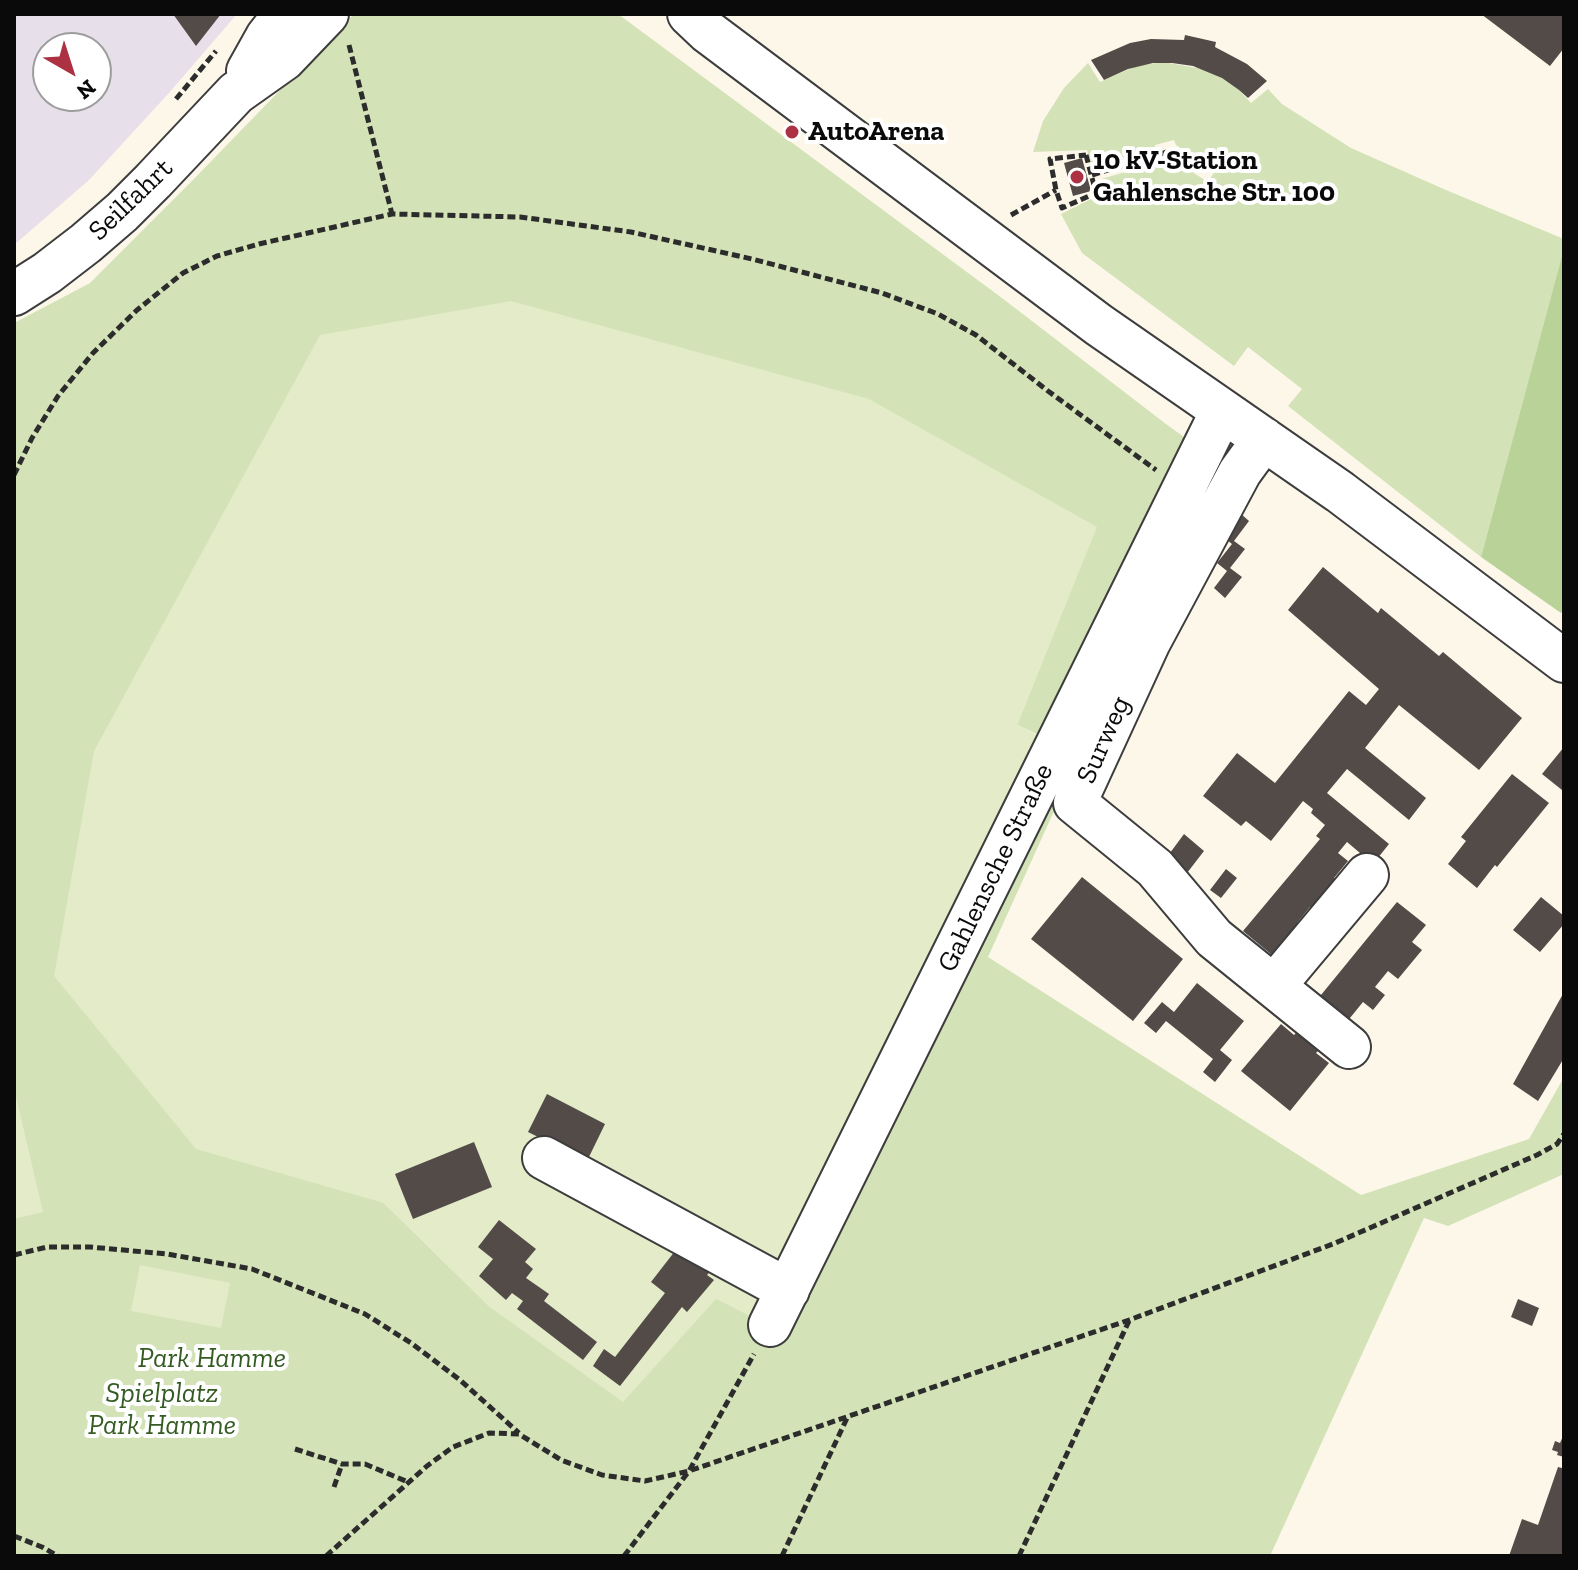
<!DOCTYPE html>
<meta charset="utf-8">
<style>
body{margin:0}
#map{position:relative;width:1578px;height:1570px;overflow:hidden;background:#fdf7ea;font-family:"Zilla Slab",serif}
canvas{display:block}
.frame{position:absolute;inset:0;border:16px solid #0a0a0a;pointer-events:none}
.north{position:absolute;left:32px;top:32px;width:80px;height:80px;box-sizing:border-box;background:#fff;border:2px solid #9d9d9d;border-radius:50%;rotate:141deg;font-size:22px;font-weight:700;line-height:32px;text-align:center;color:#0a0a0a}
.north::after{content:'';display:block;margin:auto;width:28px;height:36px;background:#ac3143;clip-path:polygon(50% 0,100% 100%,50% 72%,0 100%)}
</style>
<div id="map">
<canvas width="1578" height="1570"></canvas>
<div class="frame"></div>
<div class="north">N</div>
</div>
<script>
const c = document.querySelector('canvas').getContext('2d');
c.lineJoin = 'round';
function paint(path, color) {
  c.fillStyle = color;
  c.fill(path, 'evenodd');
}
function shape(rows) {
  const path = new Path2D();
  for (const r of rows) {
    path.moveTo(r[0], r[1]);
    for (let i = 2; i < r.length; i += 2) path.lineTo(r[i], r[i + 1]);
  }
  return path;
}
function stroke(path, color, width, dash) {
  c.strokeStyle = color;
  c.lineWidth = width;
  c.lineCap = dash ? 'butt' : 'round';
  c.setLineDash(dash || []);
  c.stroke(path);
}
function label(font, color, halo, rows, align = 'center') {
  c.font = font + ' "Zilla Slab",serif';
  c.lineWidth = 8;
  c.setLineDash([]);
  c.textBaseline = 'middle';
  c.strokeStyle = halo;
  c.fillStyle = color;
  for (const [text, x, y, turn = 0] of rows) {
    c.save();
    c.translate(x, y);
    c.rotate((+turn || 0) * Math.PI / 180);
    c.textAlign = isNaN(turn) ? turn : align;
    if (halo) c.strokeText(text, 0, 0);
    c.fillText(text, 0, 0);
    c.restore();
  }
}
paint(shape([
 [14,14,237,14,168,94,89,180,14,245],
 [48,48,96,48,96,96,48,96]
]), '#e7dfe9');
paint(shape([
 [354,14,618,14,1002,298,1166,424,1228,469,1079,756,988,957,1361,1195,1529,1139,1564,1077,1564,1174,1448,1226,1424,1218,1270,1556,14,1556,14,323,90,283,189,184],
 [1096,527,1017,725,1041,736,762,1322,716,1298,491,1308,384,1203],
 [1088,63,1100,82,1136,66,1163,62,1203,69,1222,78,1239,90,1251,103,1268,89,1282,104,1351,148,1446,190,1564,239,1564,248,1481,557,1288,406,1302,389,1248,347,1234,366,1082,253,1061,214,1101,194,1098,180,1159,162,1166,166,1178,163,1208,182,1215,171,1176,145,1174,140,1155,145,1155,149,1092,166,1087,150,1033,152,1043,121,1064,88]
]), '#d3e3b7');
paint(shape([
 [1564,248,1564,607,1561,613,1481,557]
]), '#b8d298');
paint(shape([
 [511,301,869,399,1097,527,1017,725,1041,737,763,1322,716,1299,623,1402,491,1308,384,1203,196,1149,54,976,94,751,320,335],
 [14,1088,43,1212,14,1219],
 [140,1265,230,1283,221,1328,131,1311]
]), '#e3ebc8');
paint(shape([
 [173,14,221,14,196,46],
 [1481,14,1564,14,1564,48,1550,66],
 [1185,35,1216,42,1215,47,1247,64,1267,81,1248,98,1239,90,1222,78,1193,66,1172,63,1153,63,1128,69,1104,80,1091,60,1130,43,1151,39,1184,40],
 [1082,158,1091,191,1073,196,1064,163],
 [1240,513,1249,521,1234,541,1245,549,1230,568,1242,577,1225,598,1214,588,1227,571,1217,563,1232,544,1222,536],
 [1323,567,1378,613,1381,608,1439,656,1443,652,1522,718,1479,770,1399,705,1365,748,1426,798,1409,820,1347,769,1327,793,1389,844,1373,864,1347,842,1338,853,1348,861,1334,878,1345,887,1321,916,1310,907,1297,923,1307,932,1295,946,1285,938,1272,955,1243,931,1320,839,1316,836,1325,825,1311,813,1313,809,1303,801,1271,841,1246,821,1241,826,1203,796,1237,753,1275,783,1349,691,1366,705,1379,689,1288,610],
 [1564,747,1564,788,1562,790,1542,774],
 [1512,774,1549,803,1497,867,1495,865,1477,888,1448,864,1466,841,1461,837],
 [1184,834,1204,851,1187,873,1167,857],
 [1226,869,1237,878,1221,898,1210,890],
 [1082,877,1183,959,1133,1021,1031,939],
 [1541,897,1564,916,1564,924,1540,952,1513,930],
 [1397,902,1426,925,1412,942,1422,950,1398,979,1388,971,1375,987,1385,995,1373,1010,1363,1002,1341,1029,1312,1006],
 [1197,983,1244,1021,1220,1050,1232,1060,1215,1082,1203,1072,1213,1059,1166,1021,1156,1033,1144,1023,1162,1002,1174,1012],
 [1564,992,1564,1058,1538,1101,1513,1084],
 [1281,1024,1294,1035,1296,1033,1306,1041,1318,1051,1316,1053,1329,1063,1290,1111,1241,1071],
 [547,1094,605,1124,587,1161,528,1132],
 [474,1142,492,1187,413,1219,395,1174],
 [499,1220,536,1249,525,1262,533,1269,526,1278,549,1294,544,1301,597,1342,583,1360,517,1309,523,1301,512,1293,506,1300,479,1276,493,1259,478,1247],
 [682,1242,714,1267,707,1275,714,1280,687,1312,682,1307,620,1386,593,1366,604,1349,615,1357,665,1293,651,1282],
 [1518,1299,1539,1308,1532,1326,1511,1317],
 [1564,1434,1564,1457,1557,1455,1558,1452,1552,1450,1555,1441,1560,1443],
 [1563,1463,1564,1556,1509,1556,1522,1519,1538,1525,1558,1467,1562,1468]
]), '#524b48');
const minor = shape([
 [689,14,708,32,1099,325,1340,492,1564,661],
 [248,71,267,37,285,14],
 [14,294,47,273,86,243,122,212,153,181,236,93,284,59,327,14],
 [1264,439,1240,472,1149,642,1075,803,1155,868,1214,938,1349,1047],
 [1274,986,1367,875],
 [544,1158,788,1290],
 [770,1325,1222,411]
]);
stroke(minor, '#3d3d3d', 46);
stroke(shape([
 [349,45,392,214],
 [176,99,216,51],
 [1086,155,1096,193,1062,208,1056,190,1050,159,1086,155],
 [1092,175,1167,152],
 [1011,215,1056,190],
 [14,475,32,438,58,396,93,353,137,310,183,273,217,256,259,244,392,214,520,217,631,232,752,259,882,293,938,314,976,335,1048,391,1156,470],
 [14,1255,47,1247,90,1247,167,1254,252,1269,365,1314,411,1343,460,1380,519,1433],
 [295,1449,342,1464,365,1464,408,1482],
 [334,1487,342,1464],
 [14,1536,42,1547,58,1556],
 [326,1556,427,1466,453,1447,489,1433,519,1434,561,1460,602,1475,645,1481,689,1471,1129,1320,1333,1244,1537,1155,1557,1144,1564,1134],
 [624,1556,689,1471,754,1354],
 [782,1556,848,1416],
 [1019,1556,1129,1321]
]), '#2c2c2c', 5, [8, 4]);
stroke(minor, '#fff', 42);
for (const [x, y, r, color] of [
 [792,132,8,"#ac3143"],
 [1077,177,8,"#ac3143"]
]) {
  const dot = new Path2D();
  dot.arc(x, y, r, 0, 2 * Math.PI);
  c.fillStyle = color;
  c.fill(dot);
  stroke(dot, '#fff', 3);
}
label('bold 28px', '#0a0a0a', '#fff', [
 ["AutoArena",808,132],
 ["10 kV-Station",1093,161],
 ["Gahlensche Str. 100",1093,193]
], 'left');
label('28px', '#0a0a0a', '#fff', [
 ["Seilfahrt",131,200,-44],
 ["Surweg",1104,740,-66],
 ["Gahlensche Straße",996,868,-64]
]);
label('italic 28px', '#335b22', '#fff', [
 ["Park Hamme",212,1359],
 ["Spielplatz",162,1394],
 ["Park Hamme",162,1426]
]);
</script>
